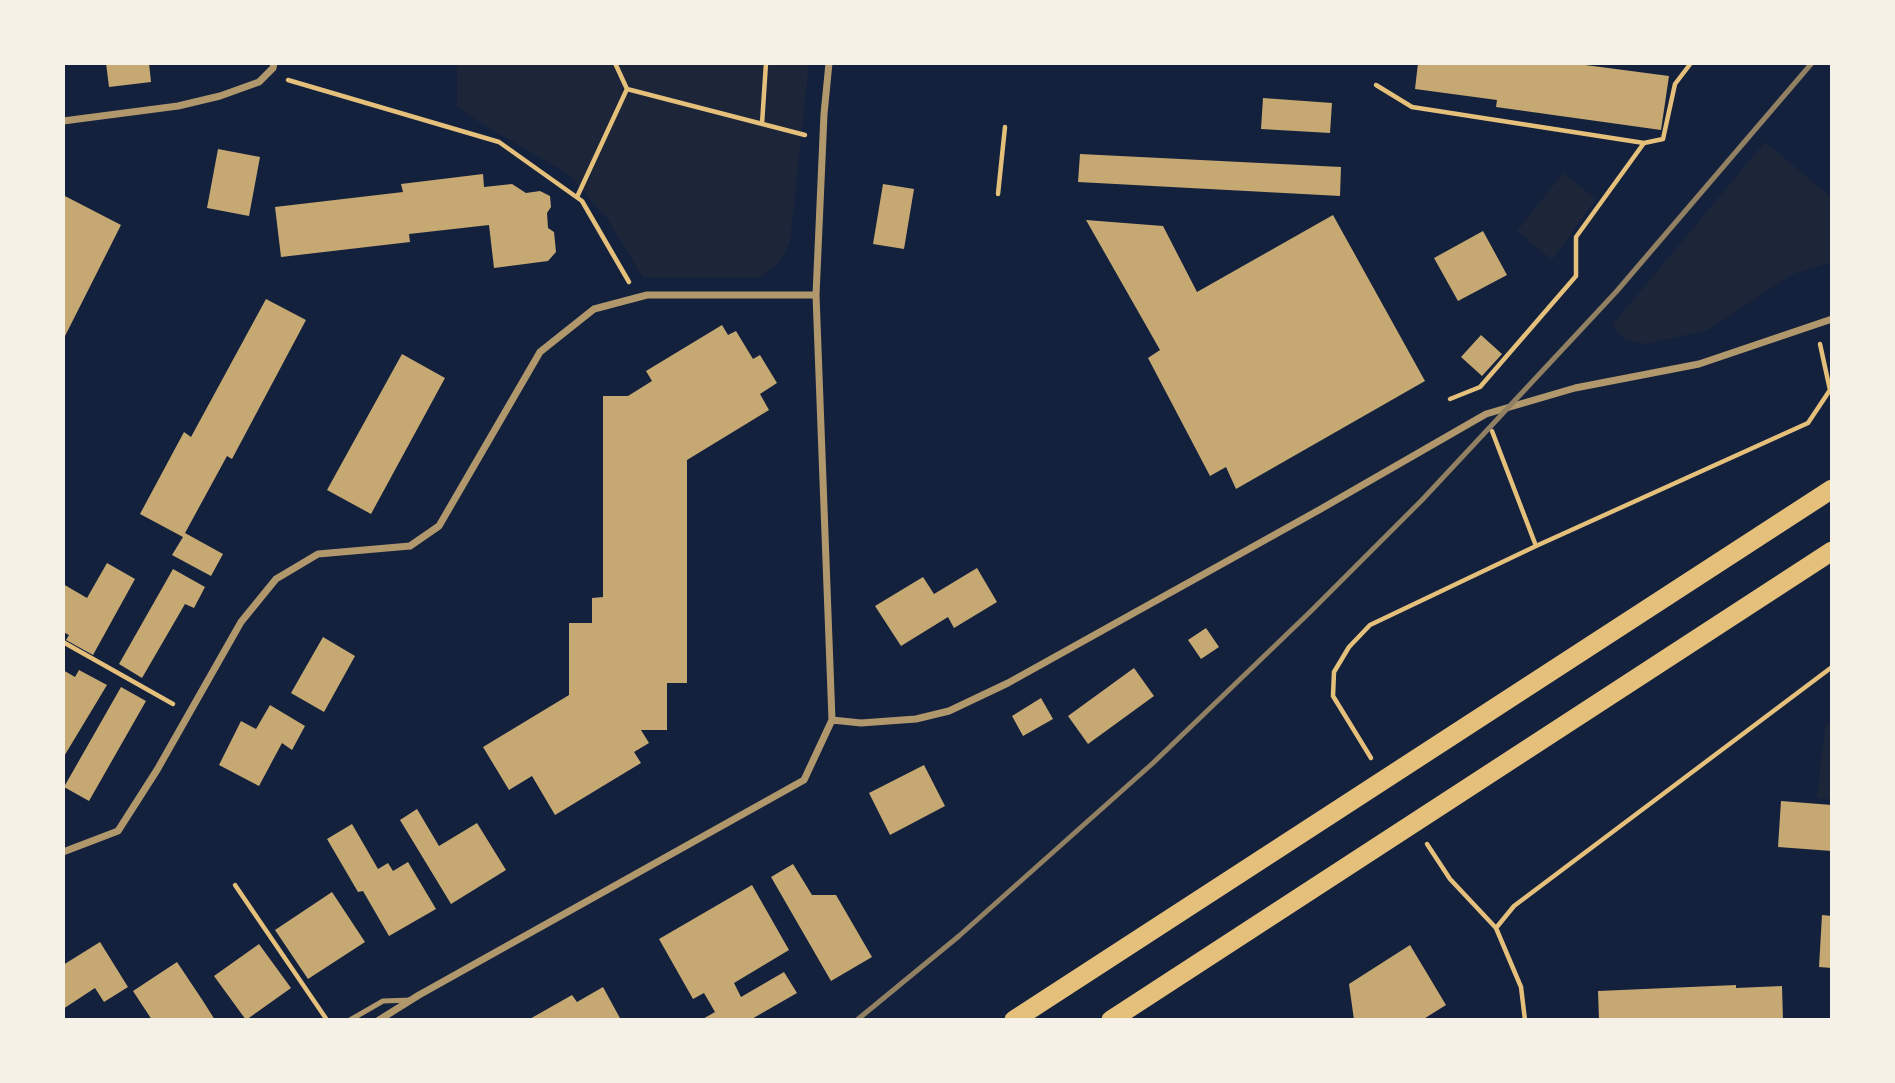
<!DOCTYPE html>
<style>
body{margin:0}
#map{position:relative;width:1895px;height:1083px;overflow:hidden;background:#14213d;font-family:Montserrat,sans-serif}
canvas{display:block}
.frame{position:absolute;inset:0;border:65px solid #f6f1e7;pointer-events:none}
</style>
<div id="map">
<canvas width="1895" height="1083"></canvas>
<div class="frame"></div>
</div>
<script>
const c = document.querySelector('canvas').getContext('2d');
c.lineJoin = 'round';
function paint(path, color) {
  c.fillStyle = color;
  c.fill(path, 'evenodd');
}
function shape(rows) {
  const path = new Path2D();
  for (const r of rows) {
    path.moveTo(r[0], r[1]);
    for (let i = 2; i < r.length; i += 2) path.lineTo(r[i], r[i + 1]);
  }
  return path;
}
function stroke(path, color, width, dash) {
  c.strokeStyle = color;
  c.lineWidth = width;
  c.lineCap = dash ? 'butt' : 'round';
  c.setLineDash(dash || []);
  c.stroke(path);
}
paint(shape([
 [457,63,809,63,790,242,781,261,760,278,643,278,607,218,567,173,480,123,457,106],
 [1765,142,1832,198,1832,262,1793,274,1708,330,1646,344,1625,340,1612,325],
 [1563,173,1596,199,1552,260,1517,231],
 [1832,720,1832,800,1817,798,1825,727]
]), '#1d2539');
paint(shape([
 [106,63,149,63,151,82,109,87],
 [1418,63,1570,63,1669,76,1661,130,1496,107,1497,100,1415,89],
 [1263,98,1332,103,1330,133,1261,129],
 [218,149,260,157,249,216,207,208],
 [1080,154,1341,167,1340,196,1078,182],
 [483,174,484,187,512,184,526,193,540,191,550,196,551,207,547,213,548,228,554,232,556,252,548,261,494,268,489,225,409,234,410,242,281,257,275,207,403,192,401,184],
 [883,184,914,189,904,249,873,244],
 [63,195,121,225,63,340],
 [1333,215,1425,381,1236,489,1226,467,1210,476,1148,358,1160,350,1086,220,1163,226,1197,292],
 [1483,231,1507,275,1458,301,1434,258],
 [266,299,306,320,232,459,227,456,185,533,223,554,211,576,172,555,183,537,140,514,184,432,191,437],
 [722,325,728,335,736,331,753,359,760,355,777,383,760,394,769,410,687,460,687,683,667,683,667,730,641,730,649,743,634,752,641,763,555,815,532,776,509,790,483,747,569,695,569,623,592,623,592,598,603,597,603,396,628,396,652,381,646,371],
 [1481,335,1502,354,1482,376,1461,357],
 [402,354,445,378,371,514,327,490],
 [107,563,135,579,93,655,66,640,69,635,63,632,63,584,87,598],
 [977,568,997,602,954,628,948,617,901,646,875,606,923,577,934,594],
 [173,569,205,587,194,608,185,604,142,678,119,664],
 [1206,628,1219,647,1201,659,1188,640],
 [323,637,355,656,324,712,291,693],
 [1134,668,1154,696,1088,744,1068,716],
 [63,670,75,677,79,670,107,685,63,758],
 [121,687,146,701,89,801,64,787],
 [1041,698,1053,719,1023,736,1012,716],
 [270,705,305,726,292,750,282,743,259,786,219,765,241,721,256,729],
 [924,765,945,806,890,835,869,793],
 [1781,801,1832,805,1832,851,1778,847],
 [417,809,439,846,477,823,506,870,451,904,400,820],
 [352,824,378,869,388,863,393,871,408,862,436,909,389,936,363,891,358,892,327,839],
 [793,864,812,895,836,895,872,957,831,981,771,877],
 [752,885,789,950,734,983,741,997,784,972,797,993,750,1020,701,1020,715,1012,704,993,693,999,659,939],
 [332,892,365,942,308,979,275,930],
 [1822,915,1832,916,1832,968,1819,967],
 [100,942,128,987,104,1002,95,988,63,1009,63,965],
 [259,944,291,988,246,1020,214,976],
 [1410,945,1446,1005,1422,1020,1354,1020,1349,984],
 [177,962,203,1001,215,1020,152,1020,133,991],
 [1736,985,1736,988,1782,986,1783,1020,1599,1020,1598,991],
 [603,987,621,1020,528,1020,572,995,577,1002]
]), '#c6a872');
stroke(shape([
 [615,63,627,89],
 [288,80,499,142,582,201,629,282],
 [1376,85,1412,107,1644,143,1576,237,1576,276,1480,387,1450,399],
 [762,124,766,63],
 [1644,143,1663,139,1675,84,1691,63],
 [998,194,1005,127],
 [577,197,627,89,805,135],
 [1492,431,1536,546],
 [63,642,173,704],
 [1371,758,1333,696,1334,672,1349,647,1370,625,1536,546,1808,423,1830,390,1820,344],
 [1427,844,1450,879,1496,928,1521,987,1525,1020],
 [235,885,327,1020],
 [1496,928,1514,906,1832,667]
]), '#e5c07b', 4.5);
stroke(shape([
 [350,1020,383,1001,411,1000]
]), '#b1986c', 5);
stroke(shape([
 [63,121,178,106,220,96,259,82,273,68,274,63],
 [832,720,861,723,916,719,949,711,1008,683,1319,510,1486,414,1575,388,1699,364,1832,319],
 [63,852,118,831,157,770,241,622,276,579,318,554,410,546,439,526,540,352,594,309,647,295,816,295],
 [379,1020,419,995,804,780,832,720,816,295,824,114,829,63]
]), '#b1986c', 7);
stroke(shape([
 [1014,1020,1832,489],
 [1111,1020,1832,551]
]), '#e5c07b', 19);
stroke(shape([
 [857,1020,959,936,1153,763,1309,613,1422,500,1616,292,1812,63]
]), '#918062', 5);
</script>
